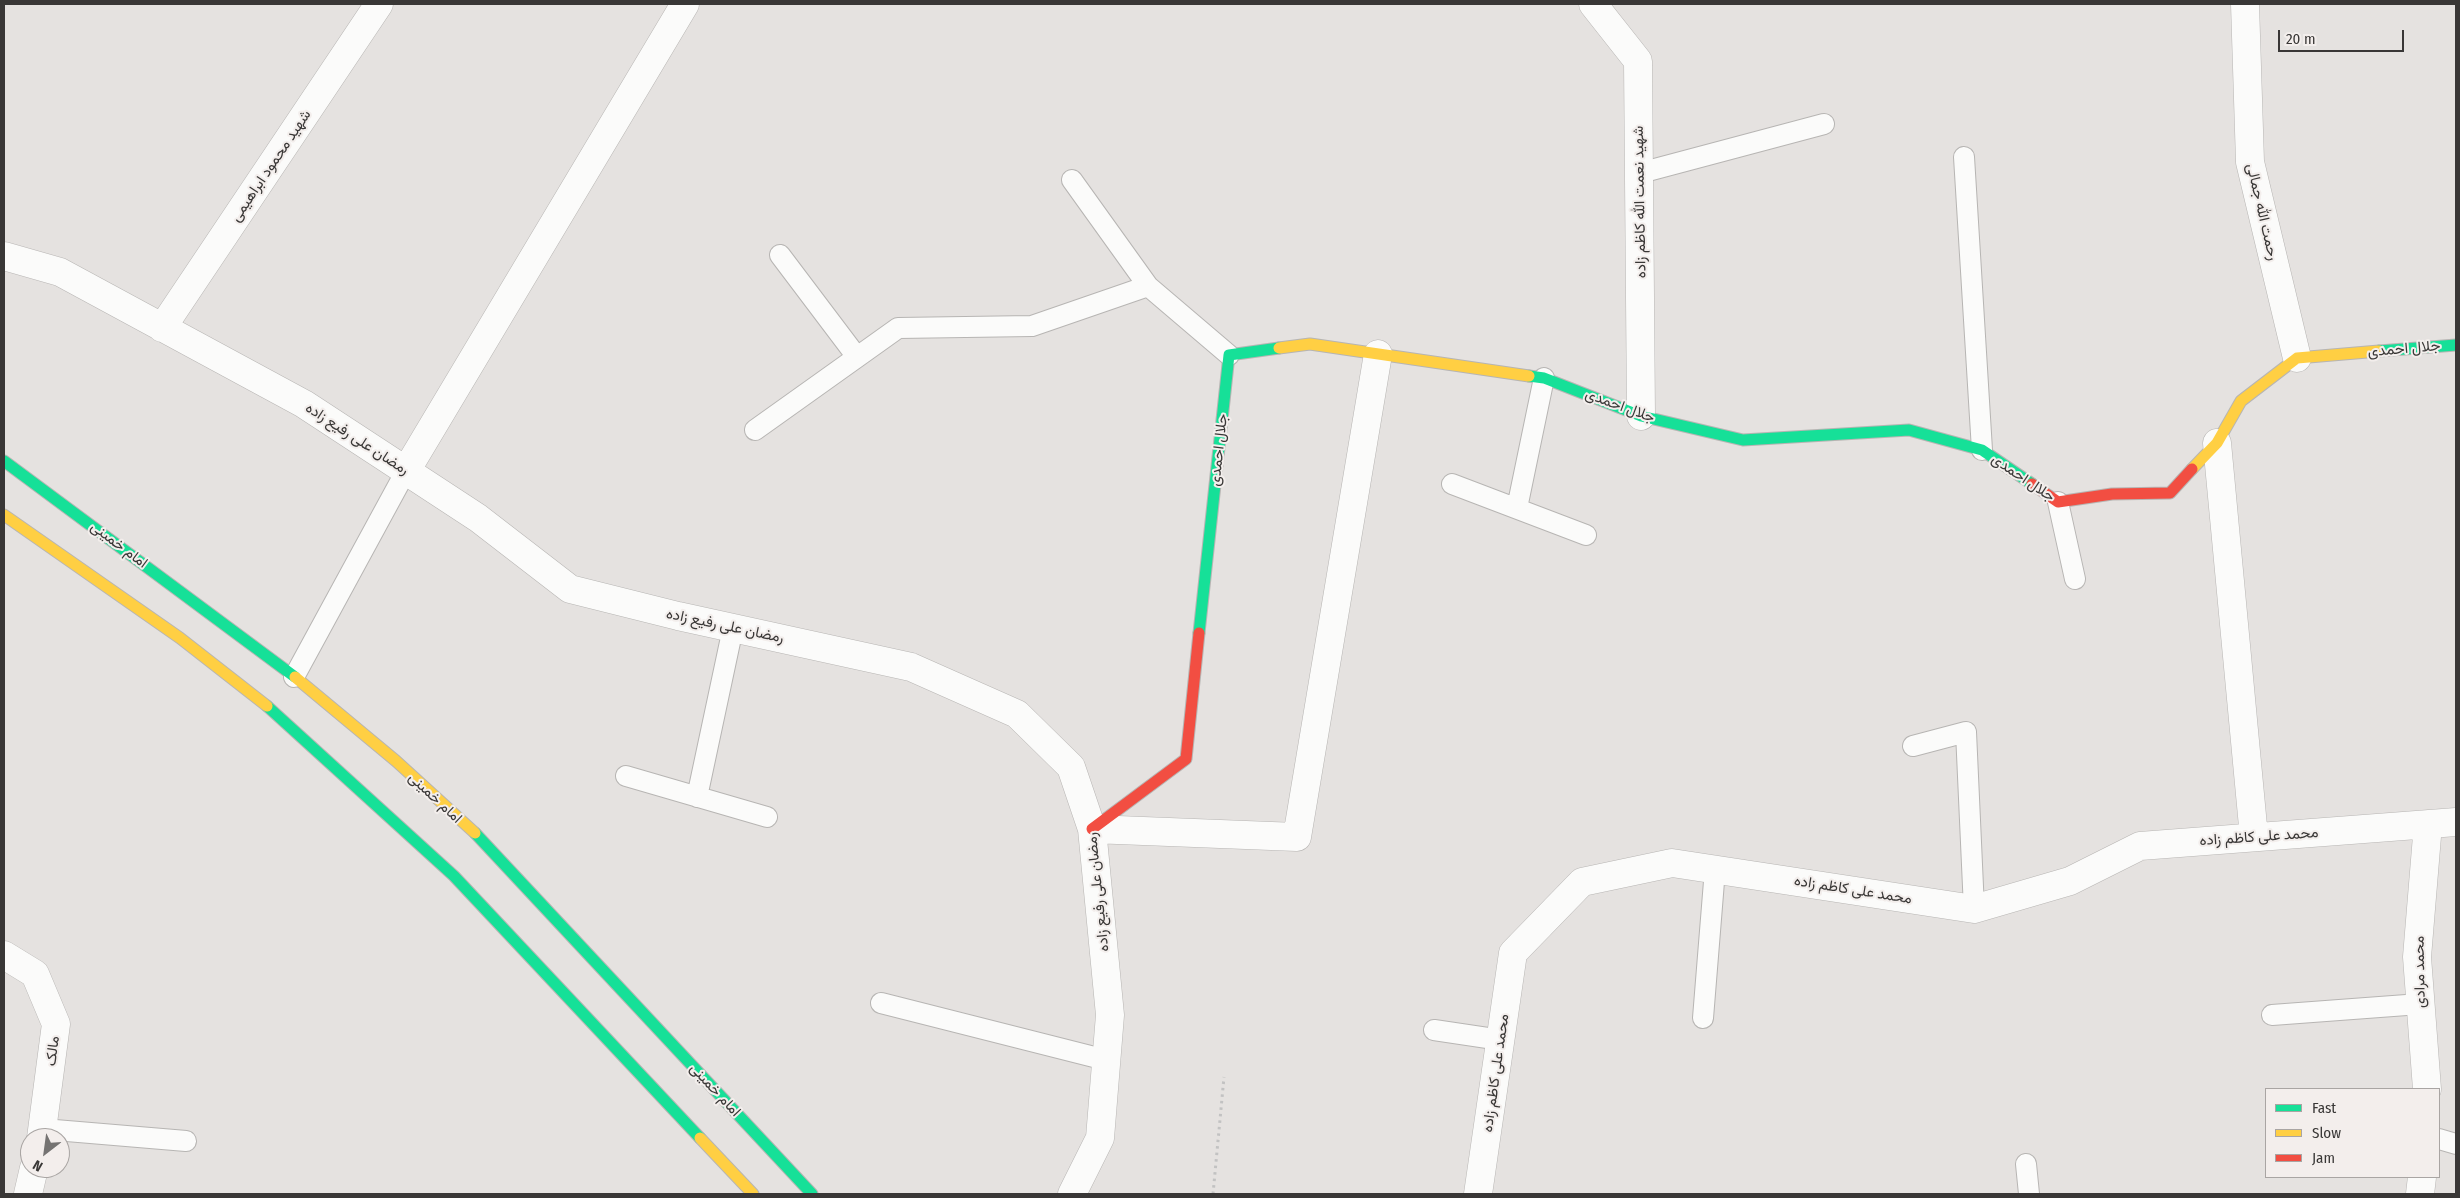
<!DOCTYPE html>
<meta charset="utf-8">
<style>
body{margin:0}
#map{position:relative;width:2460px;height:1198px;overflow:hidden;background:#e5e2e0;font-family:"Fira Sans Condensed",sans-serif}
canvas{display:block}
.frame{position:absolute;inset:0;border:5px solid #393736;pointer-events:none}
.legend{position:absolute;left:2265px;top:1088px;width:175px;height:90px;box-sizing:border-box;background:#f3eeec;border:1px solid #a9a5a3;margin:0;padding:6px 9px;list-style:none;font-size:15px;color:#393736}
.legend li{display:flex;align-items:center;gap:10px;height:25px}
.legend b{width:25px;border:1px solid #a9a5a3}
.north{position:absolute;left:20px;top:1128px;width:50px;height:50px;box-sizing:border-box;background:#f3eeec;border:1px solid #a9a5a3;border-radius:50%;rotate:210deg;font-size:14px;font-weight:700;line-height:20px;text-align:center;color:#393736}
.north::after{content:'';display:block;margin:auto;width:18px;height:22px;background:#757372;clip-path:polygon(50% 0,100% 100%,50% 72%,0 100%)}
.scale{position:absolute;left:2278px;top:30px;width:126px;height:22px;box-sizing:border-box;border:2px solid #393736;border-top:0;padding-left:6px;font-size:15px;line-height:18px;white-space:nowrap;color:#393736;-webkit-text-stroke:4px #f3eeec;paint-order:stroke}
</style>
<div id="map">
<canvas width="2460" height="1198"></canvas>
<div class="frame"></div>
<ul class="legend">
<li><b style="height:6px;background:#16e098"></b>Fast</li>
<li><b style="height:6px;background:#ffcf43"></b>Slow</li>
<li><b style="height:6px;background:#f24e42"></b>Jam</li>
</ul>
<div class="north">N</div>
<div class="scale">20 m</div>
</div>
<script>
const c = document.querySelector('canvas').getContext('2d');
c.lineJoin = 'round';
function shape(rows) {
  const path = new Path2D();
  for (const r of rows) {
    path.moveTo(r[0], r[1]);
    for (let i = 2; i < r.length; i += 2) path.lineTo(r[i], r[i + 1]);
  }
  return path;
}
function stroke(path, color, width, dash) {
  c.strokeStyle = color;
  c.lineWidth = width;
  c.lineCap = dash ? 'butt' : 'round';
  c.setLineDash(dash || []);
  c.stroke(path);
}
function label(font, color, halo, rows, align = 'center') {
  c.font = font + ' "Fira Sans Condensed",Vazirmatn,sans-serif';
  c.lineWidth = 4;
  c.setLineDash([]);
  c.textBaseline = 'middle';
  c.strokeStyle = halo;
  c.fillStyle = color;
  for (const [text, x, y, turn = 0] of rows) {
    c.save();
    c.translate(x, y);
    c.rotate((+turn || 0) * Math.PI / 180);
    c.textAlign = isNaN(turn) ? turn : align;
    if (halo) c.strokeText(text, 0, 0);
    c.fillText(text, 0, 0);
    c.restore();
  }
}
const lane = shape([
 [1964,157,1982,450],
 [1640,173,1824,124],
 [1072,180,1148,286,1229,355],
 [780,255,857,357],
 [755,430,898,328,1032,326,1148,286],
 [1452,484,1586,535],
 [2058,502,2075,579],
 [1517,508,1544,378],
 [294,677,406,471],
 [1913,746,1966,732,1974,909],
 [626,776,767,817],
 [697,797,733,628],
 [881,1003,1106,1060],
 [2272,1015,2420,1004],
 [1703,1018,1715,869],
 [1434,1030,1501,1040],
 [43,1129,186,1141],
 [2439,1139,2456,1144],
 [2026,1164,2029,1194]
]);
const street = shape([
 [1593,4,1638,61,1641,416],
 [2245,4,2250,162,2297,358],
 [4,256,60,272,304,404,478,518,570,589,678,616,911,667,1017,714,1071,767,1092,829,1110,1015,1100,1138,1072,1194],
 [162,328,379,4],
 [2217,443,2254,837],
 [406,471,685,4],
 [1092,829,1297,837,1378,354],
 [4,955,35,974,56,1024,41,1138],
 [2427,1089,2417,957,2428,824],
 [28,1194,34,1168],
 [1478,1194,1513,953,1582,882,1672,863,1974,909,2070,881,2140,846,2456,822],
 [2420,1194,2422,1177]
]);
const fast = shape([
 [2379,351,2456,345],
 [1529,376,1544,378,1641,416,1743,440,1909,430,1982,450,2032,484],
 [4,461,295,677],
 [1199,633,1229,355,1279,348],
 [267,706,454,876,700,1138],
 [475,833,812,1194]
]);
const slow = shape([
 [1279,348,1310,344,1529,376],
 [2192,469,2217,443,2241,401,2297,358,2379,351],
 [4,515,180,638,267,706],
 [295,677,396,761,475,833],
 [700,1138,753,1194]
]);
const jam = shape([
 [2032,484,2058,502,2112,494,2170,493,2192,469],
 [1092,829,1186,759,1199,633]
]);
stroke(lane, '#b7b5b3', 22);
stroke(street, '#b7b5b3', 29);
stroke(fast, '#b7b5b3', 13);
stroke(slow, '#b7b5b3', 13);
stroke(jam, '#b7b5b3', 13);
stroke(shape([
 [1213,1194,1224,1077]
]), '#c2c2c2', 3, [2.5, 4]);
stroke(lane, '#fbfbfa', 20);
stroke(street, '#fbfbfa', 28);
stroke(fast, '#16e098', 11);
stroke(slow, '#ffcf43', 11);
stroke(jam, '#f24e42', 11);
label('15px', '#393736', '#f3eeec', [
 ["شهید محمود ابراهیمی",271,166,-56],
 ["شهید نعمت الله کاظم زاده",1640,202,-91],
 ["رحمت الله جمالی",2262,212,77],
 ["جلال احمدی",2404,349,-5],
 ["جلال احمدی",1620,406,20],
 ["رمضان علی رفیع زاده",357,439,33],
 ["جلال احمدی",1219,450,-84],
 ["جلال احمدی",2023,478,34],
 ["امام خمینی",119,545,37],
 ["رمضان علی رفیع زاده",725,626,12],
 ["امام خمینی",435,798,43],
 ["محمد علی کاظم زاده",2259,837,-4],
 ["محمد علی کاظم زاده",1853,890,9],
 ["رمضان علی رفیع زاده",1098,892,-96],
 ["محمد مرادی",2420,972,-91],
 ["مالک",53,1051,-83],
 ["محمد علی کاظم زاده",1496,1073,-82],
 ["امام خمینی",715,1090,47]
]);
</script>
